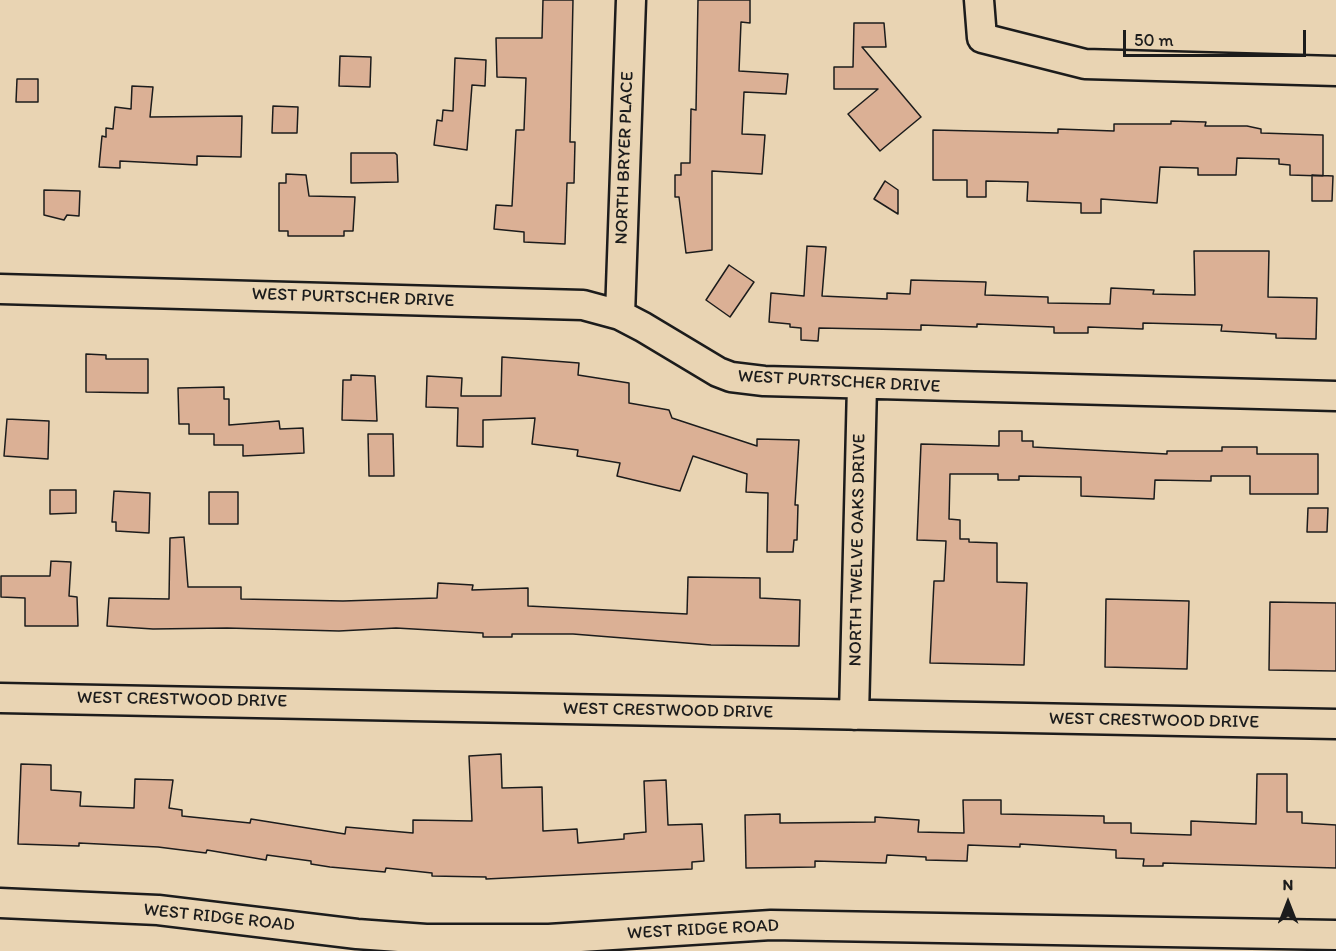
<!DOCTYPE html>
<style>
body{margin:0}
#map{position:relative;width:1336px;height:951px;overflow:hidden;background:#e9d4b3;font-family:Itim,sans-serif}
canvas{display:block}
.north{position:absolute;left:1258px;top:873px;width:60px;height:60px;-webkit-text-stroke:4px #e9d4b3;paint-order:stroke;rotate:0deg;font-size:16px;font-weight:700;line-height:24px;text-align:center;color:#1c1c1c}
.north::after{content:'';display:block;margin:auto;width:21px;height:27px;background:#1c1c1c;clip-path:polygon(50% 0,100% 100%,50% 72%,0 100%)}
.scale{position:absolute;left:1123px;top:30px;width:183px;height:27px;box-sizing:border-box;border:3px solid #1c1c1c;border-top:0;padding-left:8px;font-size:18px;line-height:21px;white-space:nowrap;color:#1c1c1c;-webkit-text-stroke:4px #e9d4b3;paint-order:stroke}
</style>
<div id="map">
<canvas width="1336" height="951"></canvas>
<div class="north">N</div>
<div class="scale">50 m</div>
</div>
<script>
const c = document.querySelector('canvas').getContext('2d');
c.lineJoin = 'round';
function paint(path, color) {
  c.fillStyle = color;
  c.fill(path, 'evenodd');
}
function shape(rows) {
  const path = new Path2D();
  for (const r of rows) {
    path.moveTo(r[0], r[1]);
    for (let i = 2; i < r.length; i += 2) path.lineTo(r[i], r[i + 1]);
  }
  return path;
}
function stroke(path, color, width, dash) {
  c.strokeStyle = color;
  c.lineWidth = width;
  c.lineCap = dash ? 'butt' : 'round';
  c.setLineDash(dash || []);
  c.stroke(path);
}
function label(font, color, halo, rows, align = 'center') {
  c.font = font + ' Itim,sans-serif';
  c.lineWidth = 4.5;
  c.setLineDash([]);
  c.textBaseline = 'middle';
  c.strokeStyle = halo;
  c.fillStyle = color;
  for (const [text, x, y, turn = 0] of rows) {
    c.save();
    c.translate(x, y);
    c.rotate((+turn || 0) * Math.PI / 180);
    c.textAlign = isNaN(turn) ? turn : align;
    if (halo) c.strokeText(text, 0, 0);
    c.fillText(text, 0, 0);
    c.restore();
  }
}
const building = shape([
 [543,0,573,0,570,142,575,142,574,183,567,183,565,244,524,242,524,232,494,229,496,205,512,206,516,130,524,130,526,78,497,77,496,38,542,38,543,0],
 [698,0,750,0,750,23,741,22,739,71,788,74,786,94,744,92,742,134,765,135,762,174,712,171,712,250,686,253,679,197,675,197,675,175,681,175,681,163,690,163,691,109,696,110,698,0],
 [854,23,884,23,886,47,862,47,921,117,880,151,848,114,878,89,834,89,834,67,853,67,854,23],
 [340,56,371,57,370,87,339,86,340,56],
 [455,58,486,60,485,86,472,85,467,150,434,145,437,120,442,121,443,110,453,111,455,58],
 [17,79,38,79,38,102,16,102,17,79],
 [132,86,153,87,150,117,242,116,241,157,197,156,197,165,120,161,120,168,99,167,102,136,106,137,106,128,113,129,115,107,131,109,132,86],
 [273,106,298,107,297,133,272,133,273,106],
 [1171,121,1206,122,1205,126,1247,126,1261,129,1261,133,1323,135,1323,176,1290,175,1290,165,1279,164,1279,159,1237,158,1236,175,1198,175,1198,168,1160,167,1157,203,1101,199,1101,213,1081,213,1081,203,1027,201,1028,182,986,181,986,197,967,197,967,180,933,180,933,130,1058,133,1058,129,1114,131,1114,124,1171,124,1171,121],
 [351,153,395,153,397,155,398,182,351,183,351,153],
 [286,174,306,175,309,196,355,197,353,231,344,231,344,236,288,236,288,231,279,231,279,183,286,183,286,174],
 [1312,175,1333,176,1332,201,1312,201,1312,175],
 [885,181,898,190,898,214,874,199,885,181],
 [44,190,80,191,79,216,67,215,64,220,44,215,44,190],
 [807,246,826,247,822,296,887,299,887,293,910,294,911,280,986,282,985,295,1048,297,1048,303,1110,304,1111,288,1154,290,1153,294,1195,295,1194,251,1269,251,1268,297,1317,298,1316,339,1276,338,1276,334,1221,331,1222,325,1143,323,1143,329,1088,327,1088,333,1054,333,1054,327,977,324,977,327,921,325,921,330,819,328,818,341,801,340,801,328,790,327,790,324,769,322,771,293,804,296,807,246],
 [729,265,754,282,730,317,706,300,729,265],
 [86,354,106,355,106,359,148,359,148,393,86,392,86,354],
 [502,357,579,363,578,375,629,383,629,403,669,410,672,418,757,446,757,439,799,440,795,505,798,505,797,540,794,540,793,552,767,552,768,493,746,492,747,474,693,456,680,491,617,476,620,463,577,456,578,450,532,444,535,418,483,420,483,447,457,446,458,408,426,407,427,376,462,378,461,396,501,396,502,357],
 [351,375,375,376,377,421,342,420,343,380,351,380,351,375],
 [224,387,224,399,229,399,229,425,279,421,280,429,303,428,304,453,243,456,243,445,214,445,214,434,189,434,189,424,179,424,178,388,224,387],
 [7,419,49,421,48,459,4,456,7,419],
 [999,431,1022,431,1022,441,1033,441,1033,447,1167,454,1167,451,1222,451,1222,447,1257,447,1257,454,1318,454,1318,494,1250,494,1250,476,1211,476,1211,481,1155,480,1154,499,1081,496,1081,477,1019,476,1019,480,998,480,998,474,950,474,949,519,960,520,960,539,969,539,969,542,997,543,997,582,1027,583,1024,665,930,663,934,581,944,581,946,541,917,540,921,444,999,446,999,431],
 [368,434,393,434,394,476,369,476,368,434],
 [50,490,76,490,76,513,50,514,50,490],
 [114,491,150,493,149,533,116,531,116,522,112,522,114,491],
 [209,492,238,492,238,524,209,524,209,492],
 [1308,508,1328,508,1327,532,1307,532,1308,508],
 [184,537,188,587,241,587,241,599,343,601,437,598,438,583,473,585,472,590,528,588,528,606,687,614,688,577,760,578,760,598,800,600,799,646,711,645,573,634,512,634,512,637,483,637,483,633,396,628,339,631,227,628,153,629,107,626,109,598,169,599,170,538,184,537],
 [51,561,71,562,69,596,77,597,78,626,25,626,25,598,1,597,1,576,50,576,51,561],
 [1106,599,1189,601,1187,669,1105,667,1106,599],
 [1270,602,1336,603,1336,671,1269,670,1270,602],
 [501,754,502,788,542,787,543,831,577,829,578,843,624,839,624,834,646,832,644,781,666,780,668,825,702,824,704,861,692,862,692,869,486,879,486,877,432,876,432,873,386,868,385,872,330,867,311,864,311,861,267,855,266,860,207,850,206,853,158,847,79,843,79,846,18,844,21,764,51,765,51,790,81,792,80,806,134,808,135,779,173,780,169,808,182,810,182,816,250,823,251,819,345,834,346,827,413,833,413,820,472,821,469,756,501,754],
 [1257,774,1287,774,1287,812,1302,812,1302,823,1336,825,1336,868,1163,863,1163,866,1143,866,1144,859,1116,858,1116,850,1020,844,1020,847,968,845,967,861,926,860,926,857,887,855,886,863,815,861,815,867,746,868,745,815,780,814,780,823,875,822,875,817,919,820,918,832,964,833,963,800,1001,800,1001,814,1104,816,1104,823,1131,823,1131,833,1191,835,1191,821,1256,824,1257,774]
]);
paint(building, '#dbb095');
stroke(building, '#1c1c1c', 1.5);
const street = shape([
 [979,0,982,38,1085,64,1336,71],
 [0,289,583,305,620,315,643,327,718,372,731,377,764,381,1336,396],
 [620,315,631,0],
 [0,698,1336,724],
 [854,715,862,385],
 [0,903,158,910,357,934,426,939,549,939,771,925,1336,935]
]);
stroke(street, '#1c1c1c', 33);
stroke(street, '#e9d4b3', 28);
label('18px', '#1c1c1c', '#e9d4b3', [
 ["NORTH BRYER PLACE",625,158,-88],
 ["WEST PURTSCHER DRIVE",353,298,2],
 ["WEST PURTSCHER DRIVE",839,382,3],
 ["NORTH TWELVE OAKS DRIVE",858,550,-89],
 ["WEST CRESTWOOD DRIVE",182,700,1],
 ["WEST CRESTWOOD DRIVE",668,711,1],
 ["WEST CRESTWOOD DRIVE",1154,721,1],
 ["WEST RIDGE ROAD",219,918,6],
 ["WEST RIDGE ROAD",703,930,-3]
]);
</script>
